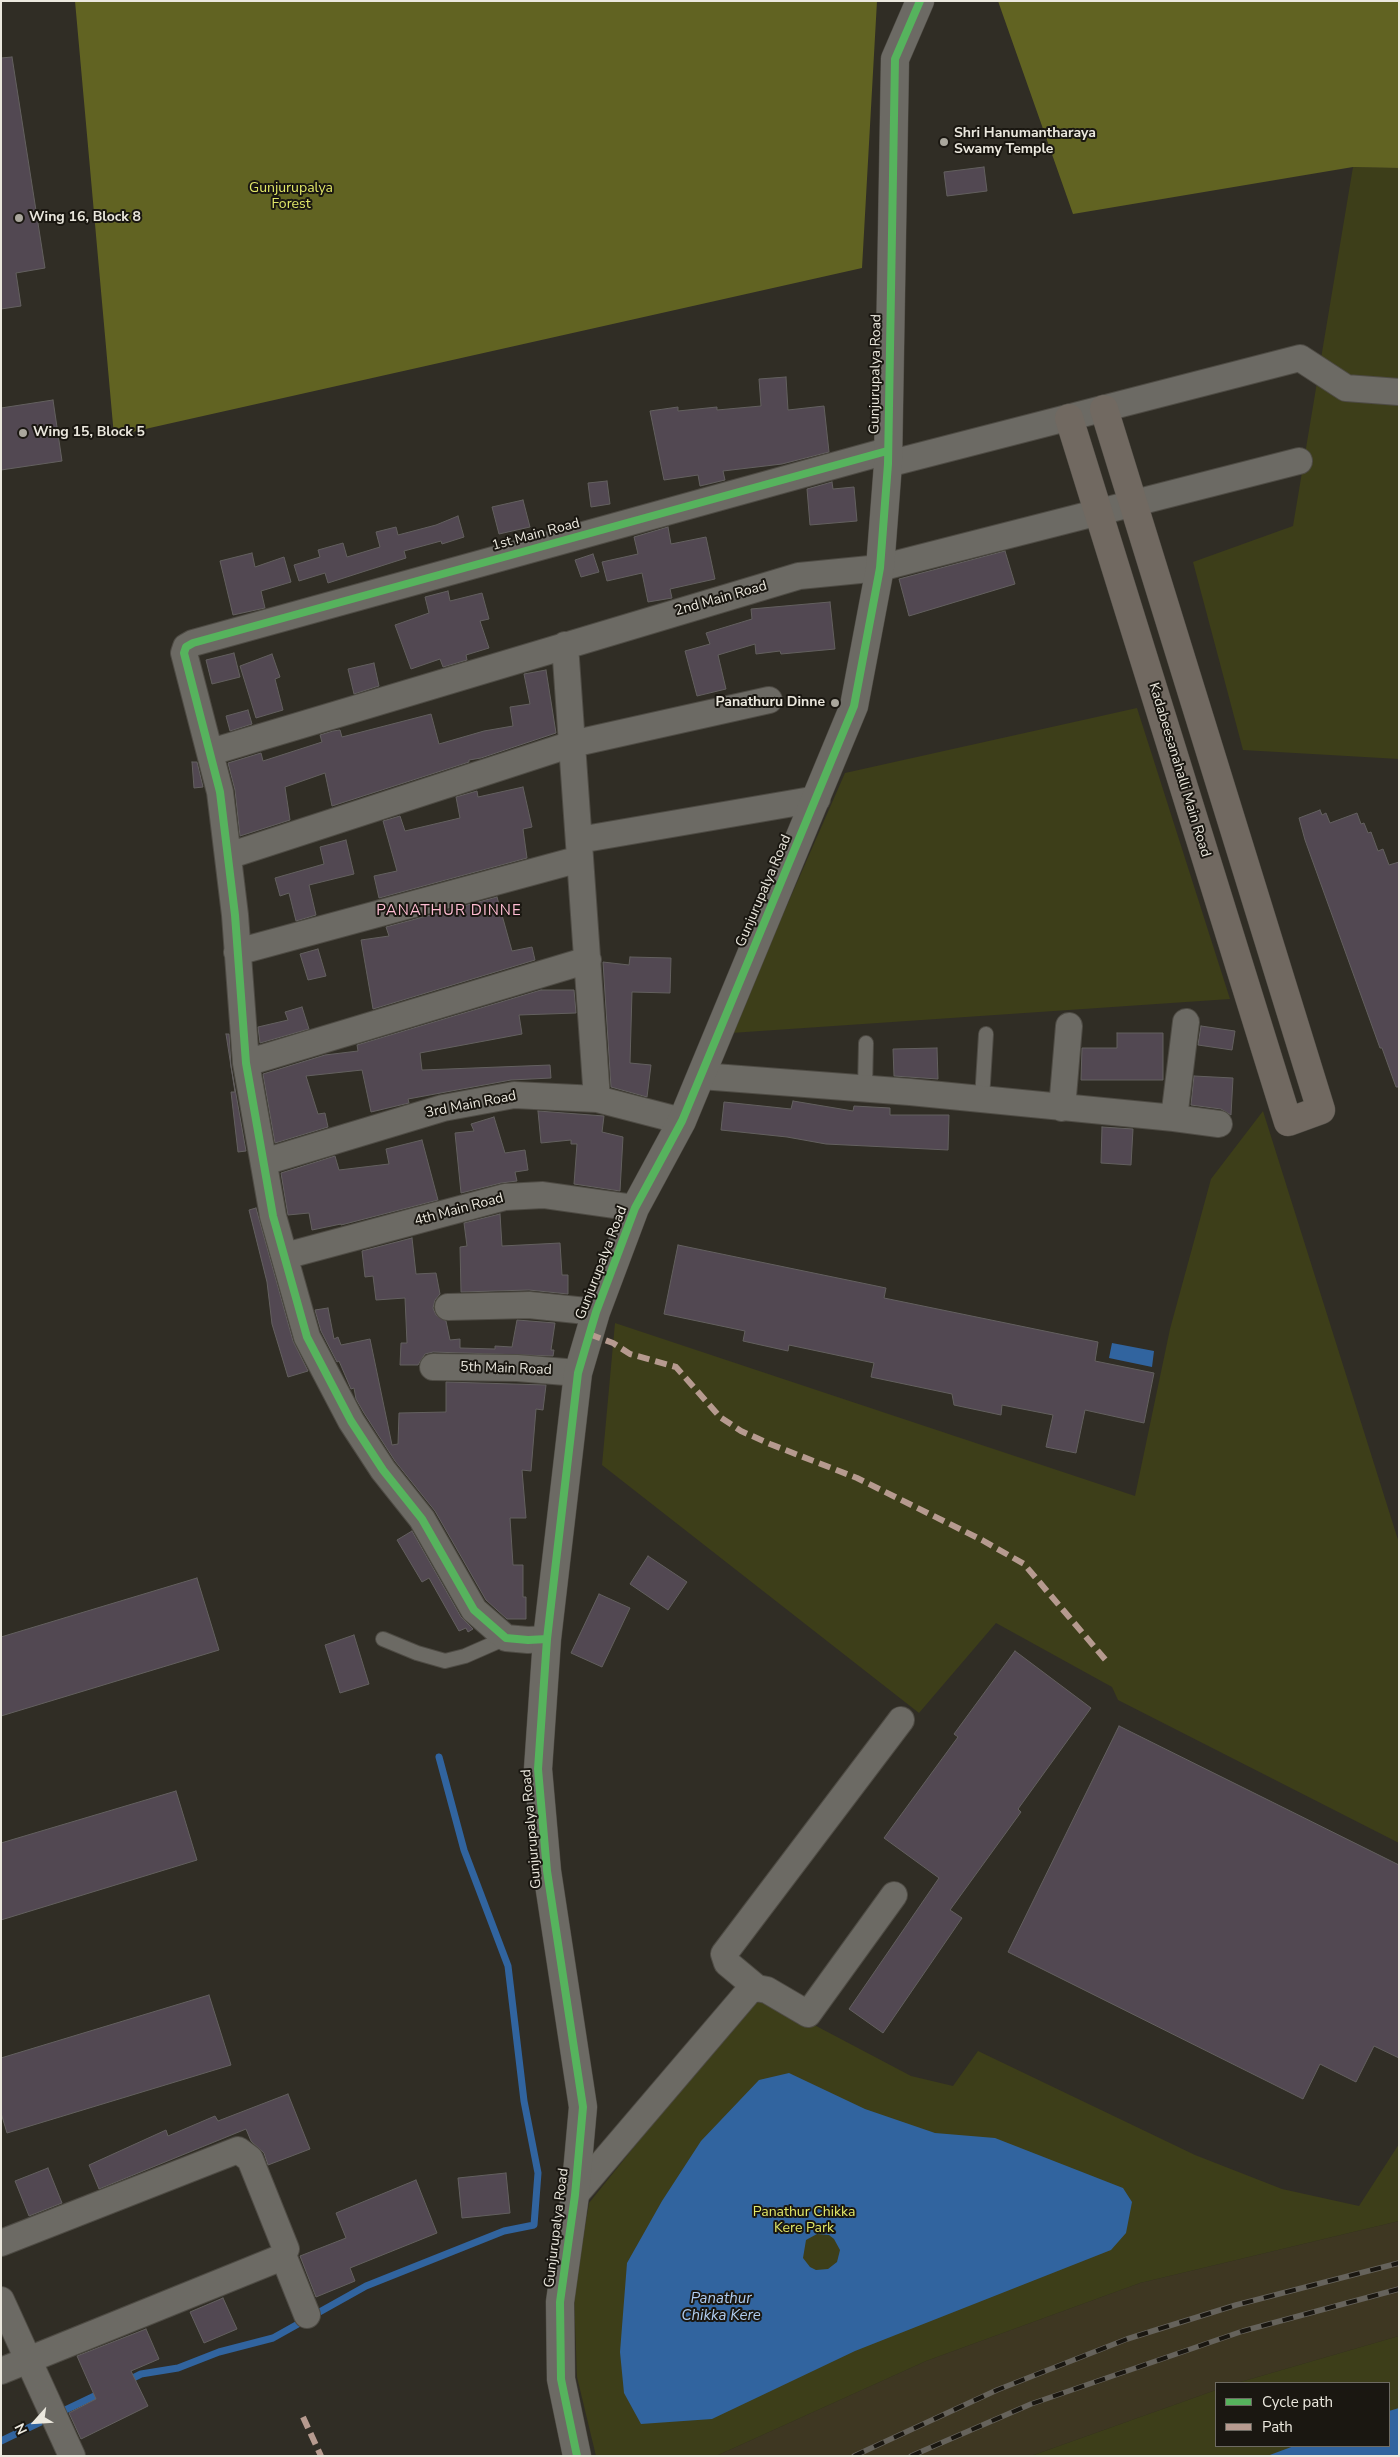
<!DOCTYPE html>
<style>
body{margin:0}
#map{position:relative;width:1400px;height:2457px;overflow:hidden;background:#302d25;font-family:"Nunito Sans",sans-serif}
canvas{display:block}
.frame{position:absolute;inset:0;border:2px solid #ebe8de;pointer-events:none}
.legend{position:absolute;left:1215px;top:2382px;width:175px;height:65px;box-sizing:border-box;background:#1a1711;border:1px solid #6e6b63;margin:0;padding:6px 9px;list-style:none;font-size:15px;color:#ebe8de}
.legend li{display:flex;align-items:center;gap:10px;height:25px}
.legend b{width:25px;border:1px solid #6e6b63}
.north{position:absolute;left:10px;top:2397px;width:50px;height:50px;-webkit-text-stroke:4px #1a1711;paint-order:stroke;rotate:244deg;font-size:14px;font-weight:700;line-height:20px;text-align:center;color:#ebe8de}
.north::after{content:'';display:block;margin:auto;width:18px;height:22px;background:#ebe8de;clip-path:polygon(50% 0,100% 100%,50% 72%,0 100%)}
</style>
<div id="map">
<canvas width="1400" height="2457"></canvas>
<div class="frame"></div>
<ul class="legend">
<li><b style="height:6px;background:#56b35d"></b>Cycle path</li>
<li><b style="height:6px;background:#b69a8f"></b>Path</li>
</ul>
<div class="north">N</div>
</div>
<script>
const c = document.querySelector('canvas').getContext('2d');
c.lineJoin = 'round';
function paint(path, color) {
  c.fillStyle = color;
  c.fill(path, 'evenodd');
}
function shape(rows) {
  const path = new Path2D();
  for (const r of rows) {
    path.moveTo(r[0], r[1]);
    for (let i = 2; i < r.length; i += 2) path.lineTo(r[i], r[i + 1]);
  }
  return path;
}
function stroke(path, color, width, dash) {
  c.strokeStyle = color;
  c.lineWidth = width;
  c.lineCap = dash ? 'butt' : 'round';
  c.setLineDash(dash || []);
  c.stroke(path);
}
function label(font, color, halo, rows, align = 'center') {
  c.font = font + ' "Nunito Sans",sans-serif';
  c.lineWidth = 4;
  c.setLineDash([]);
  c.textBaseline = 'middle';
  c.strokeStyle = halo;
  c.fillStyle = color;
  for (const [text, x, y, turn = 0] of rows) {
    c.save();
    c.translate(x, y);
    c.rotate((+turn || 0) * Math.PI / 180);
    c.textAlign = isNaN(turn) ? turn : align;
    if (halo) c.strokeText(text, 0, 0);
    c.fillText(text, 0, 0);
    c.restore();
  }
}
paint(shape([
 [1399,2221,1399,2336,1237,2383,1216,2383,1216,2390,1031,2456,716,2456,926,2361,1140,2283]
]), '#3e3722');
paint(shape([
 [1353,167,1399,168,1399,759,1243,750,1193,562,1293,526],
 [1137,708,1230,999,731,1033,845,773],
 [1263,1111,1399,1543,1399,1843,1118,1700,1112,1687,996,1623,919,1713,602,1465,615,1323,1135,1496,1170,1329,1211,1179],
 [765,1999,911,2076,953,2086,978,2051,1195,2155,1282,2189,1359,2206,1399,2144,1399,2221,1140,2283,926,2361,716,2456,596,2456,577,2377,574,2295,589,2203,746,2008],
 [1399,2336,1399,2456,1031,2456,1216,2390,1216,2446,1389,2446,1389,2383,1237,2383]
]), '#3d3e19');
paint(shape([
 [75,1,877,1,862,268,114,436],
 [998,1,1399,1,1399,168,1353,167,1073,214]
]), '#616322');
paint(shape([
 [1112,1343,1154,1351,1152,1367,1109,1358],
 [789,2073,865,2109,935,2133,995,2138,1123,2188,1132,2202,1126,2233,1111,2250,855,2351,712,2419,641,2424,624,2393,620,2352,627,2263,662,2201,701,2141,759,2080],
 [817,2234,829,2235,834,2239,840,2250,837,2262,828,2269,816,2270,810,2267,803,2258,806,2240],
 [1399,2408,1399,2456,1267,2456,1294,2446,1389,2446,1389,2411]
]), '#31649f');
stroke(shape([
 [127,2381,141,2374,178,2368,219,2352,273,2338,366,2286,504,2231,534,2225,538,2173,524,2101,508,1966,464,1850,439,1757],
 [59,2413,103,2392],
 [1,2441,49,2418]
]), '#31649f', 7);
const building = shape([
 [12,57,45,268,16,273,21,306,1,309,1,58,12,57],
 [984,167,987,191,947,196,944,172,984,167],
 [786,377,788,410,824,406,829,452,782,464,723,471,725,480,700,486,698,475,664,480,650,411,678,407,678,411,717,407,717,410,761,406,759,379,786,377],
 [53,400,62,461,1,470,1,408,53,400],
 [607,481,610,504,591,507,588,483,607,481],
 [832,482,833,489,854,487,857,521,810,525,807,489,832,482],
 [523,500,530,527,499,534,492,507,523,500],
 [458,516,464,537,442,544,441,541,404,551,406,558,328,583,325,573,299,581,294,565,320,557,318,550,343,543,347,557,380,547,376,532,396,527,398,535,436,525,458,516],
 [668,527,671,544,706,537,715,579,670,589,672,598,648,602,642,573,607,581,602,562,638,554,634,537,668,527],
 [1005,551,1015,584,909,616,899,579,1005,551],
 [252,553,255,567,284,557,291,582,261,591,265,608,233,615,220,561,252,553],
 [593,554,599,572,581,577,575,560,593,554],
 [448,591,450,601,482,593,489,619,480,621,489,648,466,655,467,660,443,667,440,659,411,669,395,625,429,613,425,597,448,591],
 [830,602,835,649,781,654,780,651,756,654,755,644,718,655,726,689,697,696,685,651,710,644,706,633,752,619,751,609,830,602],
 [234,653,240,677,212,684,206,660,234,653],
 [272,654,280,677,275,679,283,710,256,718,240,666,272,654],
 [374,663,379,686,354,694,348,669,374,663],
 [546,670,556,733,481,758,469,760,469,762,332,806,325,773,285,787,290,820,240,836,235,790,228,763,261,753,263,761,322,742,320,735,333,731,340,730,342,737,431,714,439,744,484,731,513,726,510,707,530,704,524,674,546,670],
 [248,710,252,724,230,731,226,716,248,710],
 [192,762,197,762,203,787,194,788,192,762],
 [523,787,532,827,523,829,527,858,379,898,374,876,397,871,383,821,400,816,405,831,460,818,456,797,477,791,478,797,523,787],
 [1320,810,1322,815,1326,813,1330,823,1357,813,1361,824,1364,823,1368,833,1371,832,1378,851,1383,849,1389,865,1399,862,1399,1087,1396,1087,1382,1048,1380,1048,1305,840,1299,818,1320,810],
 [346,840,354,874,309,885,316,915,296,921,289,893,280,896,275,878,324,864,320,847,346,840],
 [497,897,512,951,532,947,535,960,373,1009,361,940,389,936,386,927,497,897],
 [318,949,326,976,308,980,300,954,318,949],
 [630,957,671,958,670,993,632,992,630,1063,651,1065,647,1097,611,1087,603,962,629,965,630,957],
 [541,990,574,990,576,1013,519,1015,522,1034,420,1053,422,1070,550,1065,551,1078,511,1080,408,1099,409,1103,371,1112,362,1070,306,1076,318,1114,325,1113,328,1127,275,1143,263,1074,325,1055,358,1051,357,1045,541,990],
 [302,1007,309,1029,260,1043,258,1027,288,1020,285,1012,302,1007],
 [1201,1026,1235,1031,1232,1050,1198,1045,1201,1026],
 [1117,1033,1163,1033,1163,1080,1081,1080,1082,1048,1117,1048,1117,1033],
 [226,1034,229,1034,231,1066,246,1151,238,1152,231,1092,235,1092,226,1034],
 [937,1048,938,1079,894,1076,893,1049,937,1048],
 [1194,1076,1233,1078,1231,1115,1221,1109,1191,1105,1194,1076],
 [793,1101,853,1111,854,1106,890,1108,890,1115,949,1115,948,1150,826,1144,787,1137,721,1130,724,1102,791,1109,793,1101],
 [538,1111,604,1116,602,1132,623,1137,620,1191,574,1184,577,1144,571,1144,571,1140,541,1143,538,1111],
 [494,1117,505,1153,525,1150,528,1170,515,1172,517,1181,501,1183,461,1193,455,1133,474,1131,471,1124,494,1117],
 [1102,1127,1133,1129,1131,1165,1101,1163,1102,1127],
 [422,1140,438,1200,341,1225,341,1224,312,1230,309,1213,288,1215,281,1173,335,1156,339,1170,389,1164,386,1149,422,1140],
 [256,1208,293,1341,308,1371,288,1377,272,1324,267,1282,249,1210,256,1208],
 [500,1214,502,1246,560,1243,562,1275,568,1275,568,1294,529,1290,461,1292,460,1247,467,1246,464,1223,500,1214],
 [412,1238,416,1274,436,1273,440,1294,435,1300,433,1308,436,1315,446,1321,450,1340,460,1339,460,1348,495,1349,495,1346,512,1347,517,1320,555,1323,551,1350,554,1350,553,1356,433,1352,425,1354,418,1365,400,1365,401,1343,407,1343,405,1298,376,1300,373,1276,365,1277,362,1251,412,1238],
 [678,1245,886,1288,884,1298,1098,1342,1095,1361,1154,1373,1144,1423,1085,1410,1076,1453,1046,1447,1053,1415,1002,1405,1001,1415,954,1405,952,1394,871,1377,874,1363,789,1345,788,1351,743,1341,745,1331,664,1314,678,1245],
 [328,1308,334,1339,338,1337,341,1345,370,1339,392,1445,398,1444,399,1413,446,1412,446,1382,546,1385,543,1410,536,1409,531,1471,522,1470,526,1518,510,1518,513,1565,523,1565,523,1597,526,1597,526,1619,507,1619,486,1600,435,1511,395,1461,364,1413,356,1399,354,1388,351,1389,339,1361,337,1362,321,1331,315,1310,328,1308],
 [412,1531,461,1617,473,1629,468,1632,466,1628,459,1631,429,1578,422,1582,397,1540,412,1531],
 [648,1556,687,1582,668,1610,630,1584,648,1556],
 [197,1578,219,1650,1,1716,1,1637,197,1578],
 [599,1594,630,1608,602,1667,571,1653,599,1594],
 [354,1635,369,1684,340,1693,325,1645,354,1635],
 [1015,1651,1091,1708,1018,1809,1021,1812,950,1910,962,1918,883,2033,849,2009,939,1878,884,1838,958,1737,954,1734,1015,1651],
 [1119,1726,1399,1865,1399,2058,1374,2046,1356,2082,1320,2064,1303,2099,1008,1952,1119,1726],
 [176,1791,197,1860,1,1920,1,1843,176,1791],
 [209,1995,231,2065,7,2133,1,2113,1,2058,209,1995],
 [288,2094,310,2149,268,2165,264,2153,251,2141,246,2129,99,2189,89,2165,166,2130,168,2136,215,2116,218,2121,288,2094],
 [48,2168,62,2203,29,2216,15,2181,48,2168],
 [506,2173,510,2213,462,2218,458,2178,506,2173],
 [416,2180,437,2233,350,2268,355,2281,316,2297,300,2256,346,2238,336,2213,416,2180],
 [223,2298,237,2329,204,2343,190,2312,223,2298],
 [146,2329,159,2359,131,2371,148,2406,81,2439,69,2413,96,2399,77,2356,146,2329]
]);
paint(building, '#524852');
stroke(building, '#63605f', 1);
const lane = shape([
 [865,1088,866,1043],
 [982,1099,986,1034],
 [383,1639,417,1653,445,1661,465,1656,506,1638]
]);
const street = shape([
 [888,464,1300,358,1346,388,1399,392],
 [565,645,597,1099],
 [211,752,799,576,880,568,1299,461],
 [579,840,817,799],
 [228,856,572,744,769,700],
 [237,952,580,859],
 [246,1063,588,960],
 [701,1076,910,1092,1174,1118,1219,1124],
 [1062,1108,1069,1026],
 [1174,1118,1186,1022],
 [264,1162,443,1108,514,1095,597,1099,682,1121],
 [285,1256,505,1197,543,1195,635,1208],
 [448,1307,529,1305,596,1312],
 [433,1367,517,1368,578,1373],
 [547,1639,528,1640,506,1638,474,1610,422,1519,383,1470,351,1421,307,1337,273,1216,246,1063,235,915,220,792,184,653,186,647,193,643,887,451],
 [757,1988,727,1963,724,1954,901,1720],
 [575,2195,749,1991,757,1988,767,1990,808,2014,894,1895],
 [1,2243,238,2150,250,2159,286,2249,283,2255,307,2315],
 [1,2300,72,2456],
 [1,2371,280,2258,283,2255]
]);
const secondary = shape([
 [577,2456,561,2379,560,2302,575,2195,583,2107,547,1871,538,1769,547,1639,578,1373,596,1312,635,1208,682,1121,854,706,880,568,888,464,895,59,920,1]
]);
const primary = shape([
 [1069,418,1288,1122,1321,1110,1104,409]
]);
stroke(lane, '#4e4b44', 16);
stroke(street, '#4e4b44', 28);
stroke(secondary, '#4e4b44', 29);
stroke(primary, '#4e4b44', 29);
stroke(lane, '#6c6a64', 14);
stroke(street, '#6c6a64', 26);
stroke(secondary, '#6c6a64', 28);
stroke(primary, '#716961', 28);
const rail = shape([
 [854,2456,997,2390,1127,2339,1236,2305,1399,2263],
 [911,2456,1031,2404,1243,2331,1399,2289]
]);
stroke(rail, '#66635c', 5.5);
stroke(rail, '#1a1711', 4, [11]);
stroke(shape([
 [589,1334,613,1343,630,1354,676,1367,720,1417,741,1431,770,1444,857,1478,982,1540,1024,1564,1109,1664],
 [303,2417,321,2456]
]), '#b69a8f', 6, [12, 6]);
stroke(shape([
 [547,1639,528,1640,506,1638,474,1610,422,1519,383,1470,351,1421,307,1337,273,1216,246,1063,235,915,220,792,184,653,186,647,193,643,887,451],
 [577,2456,561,2379,560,2302,575,2195,583,2107,547,1871,538,1769,547,1639,578,1373,596,1312,635,1208,682,1121,854,706,880,568,888,464,895,59,920,1]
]), '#56b35d', 8);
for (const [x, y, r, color] of [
 [944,142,5,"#aaa79d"],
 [19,218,5,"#aaa79d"],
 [23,433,5,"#aaa79d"],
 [835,703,5,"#aaa79d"]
]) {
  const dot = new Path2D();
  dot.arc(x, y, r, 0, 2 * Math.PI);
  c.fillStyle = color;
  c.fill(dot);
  stroke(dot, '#1a1711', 2);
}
label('bold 14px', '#ebe8de', '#1a1711', [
 ["Shri Hanumantharaya",954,134],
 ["Swamy Temple",954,150],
 ["Wing 16, Block 8",29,218],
 ["Wing 15, Block 5",33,433],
 ["Panathuru Dinne",825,703,"right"]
], 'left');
label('14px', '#e1e768', '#1a1711', [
 ["Gunjurupalya",291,189],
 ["Forest",291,205],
 ["Panathur Chikka",804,2213],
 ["Kere Park",804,2229]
]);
label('14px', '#ebe8de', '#1a1711', [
 ["Gunjurupalya Road",876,374,-89],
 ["1st Main Road",536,535,-15],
 ["2nd Main Road",721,599,-16],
 ["Kadabeesanahalli Main Road",1179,770,73],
 ["Gunjurupalya Road",764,891,-67],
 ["3rd Main Road",471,1105,-11],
 ["4th Main Road",459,1210,-15],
 ["Gunjurupalya Road",602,1263,-69],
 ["5th Main Road",506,1369,2],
 ["Gunjurupalya Road",532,1829,-95],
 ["Gunjurupalya Road",557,2228,-83]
]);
c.letterSpacing = '1px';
label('15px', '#ffbdd3', '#1a1711', [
 ["PANATHUR DINNE",449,911]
]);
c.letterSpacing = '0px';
label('italic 15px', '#b0cdf1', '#1a1711', [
 ["Panathur",721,2299],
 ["Chikka Kere",721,2316]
]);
</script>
